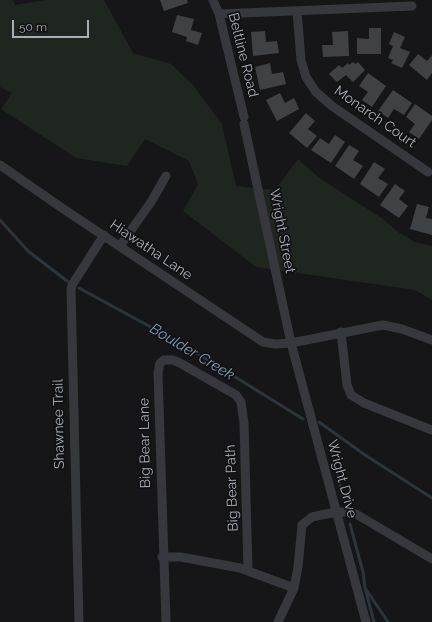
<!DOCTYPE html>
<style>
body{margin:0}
#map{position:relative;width:432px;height:622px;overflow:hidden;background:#161618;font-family:Raleway,sans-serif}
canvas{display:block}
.scale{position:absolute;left:12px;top:20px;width:77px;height:18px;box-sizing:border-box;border:2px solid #a8adb8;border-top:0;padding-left:5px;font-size:12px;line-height:14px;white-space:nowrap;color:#a8adb8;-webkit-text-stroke:3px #111113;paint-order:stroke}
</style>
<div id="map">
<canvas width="432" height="622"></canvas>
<div class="scale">50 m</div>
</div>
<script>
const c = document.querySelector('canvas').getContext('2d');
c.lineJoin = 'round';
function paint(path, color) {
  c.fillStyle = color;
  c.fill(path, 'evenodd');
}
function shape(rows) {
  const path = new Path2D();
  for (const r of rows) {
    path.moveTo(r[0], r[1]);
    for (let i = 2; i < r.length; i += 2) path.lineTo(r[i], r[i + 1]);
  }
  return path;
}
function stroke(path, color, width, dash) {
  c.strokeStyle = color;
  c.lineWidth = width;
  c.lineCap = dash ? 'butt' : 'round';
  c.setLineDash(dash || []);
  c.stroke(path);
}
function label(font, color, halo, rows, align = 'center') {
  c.font = font + ' Raleway,sans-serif';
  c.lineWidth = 3.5;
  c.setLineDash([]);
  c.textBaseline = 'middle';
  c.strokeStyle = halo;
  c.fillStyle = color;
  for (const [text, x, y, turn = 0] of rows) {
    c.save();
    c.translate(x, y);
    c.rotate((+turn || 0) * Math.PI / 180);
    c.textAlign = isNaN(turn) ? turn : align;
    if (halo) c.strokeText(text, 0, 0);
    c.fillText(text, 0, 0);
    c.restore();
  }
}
paint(shape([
 [0,0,13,0,15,5,45,0,104,0,133,53,171,64,192,84,222,124,236,186,275,190,298,159,318,177,383,219,398,232,415,242,432,246,432,300,415,290,256,267,183,211,198,184,189,161,145,139,127,166,76,158,1,109,12,93,0,87]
]), '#1e261f');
stroke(shape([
 [0,220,28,251,67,281],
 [79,288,182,344,303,419],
 [319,422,365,455,432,498],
 [331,449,344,502],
 [350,524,363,572,365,588,388,622],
 [365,588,374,622]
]), '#2c353c', 3);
paint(shape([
 [160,0,187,0,188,3,164,11],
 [177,15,194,19,191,30,202,33,198,45,186,41,187,37,172,32],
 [369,28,381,28,381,54,357,54,357,38,369,39],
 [265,31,266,42,277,41,279,53,253,56,251,32],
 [348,31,349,56,323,57,322,45,333,45,332,32],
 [394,32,405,37,400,48,410,52,402,68,391,63,393,60,388,58,393,46,389,44],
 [418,54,427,61,432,55,432,73,427,80,409,65],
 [353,62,355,64,358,62,365,70,353,82,346,75,337,82,329,74,339,65,342,68,348,63,349,65],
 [270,63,272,74,283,72,286,84,260,90,255,67],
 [368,73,386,86,372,107,362,100,368,92,359,86],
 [393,90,412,103,404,115,394,109,388,118,378,111],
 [280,93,285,103,294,98,299,109,277,121,266,100],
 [415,104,432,116,432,120,419,139,409,132,415,124,406,117],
 [306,113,315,121,308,129,317,136,307,148,289,133],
 [335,135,345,142,331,163,311,150,320,138,329,144],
 [349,145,359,151,353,160,363,166,354,179,335,166],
 [374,162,385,169,378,178,388,184,379,197,360,184],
 [395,184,405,191,399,199,408,206,399,218,380,205],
 [417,204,429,207,426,218,432,219,432,235,410,229]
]), '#404145');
stroke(shape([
 [213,0,219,14,244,117],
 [297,11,301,60,306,77,316,92,332,106,428,172],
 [219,14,412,6],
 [244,124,291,343,366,622],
 [0,165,62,208,263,342,275,344,291,343,383,325,402,329,432,340],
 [120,246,151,202,166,176],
 [341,332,347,385,351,395,364,403,432,430],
 [162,557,181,557,240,568,294,588],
 [79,622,71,290,72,285,104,235],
 [166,622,158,373,160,363,164,360,173,360,180,363,236,395,241,402,244,423,248,570],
 [278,622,294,588,298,567,302,525,312,517,336,512,348,512,356,514,432,559]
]), '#37383d', 9);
label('14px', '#a8adb8', '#111113', [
 ["Beltline Road",243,55,76],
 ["Monarch Court",375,117,35],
 ["Wright Street",282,231,79],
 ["Hiawatha Lane",151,250,34],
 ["Shawnee Trail",59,424,-91],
 ["Big Bear Lane",145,443,-91],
 ["Wright Drive",342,479,75],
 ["Big Bear Path",232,488,-92]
]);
label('italic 15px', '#7f9bb3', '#111113', [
 ["Boulder Creek",192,352,31]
]);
</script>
